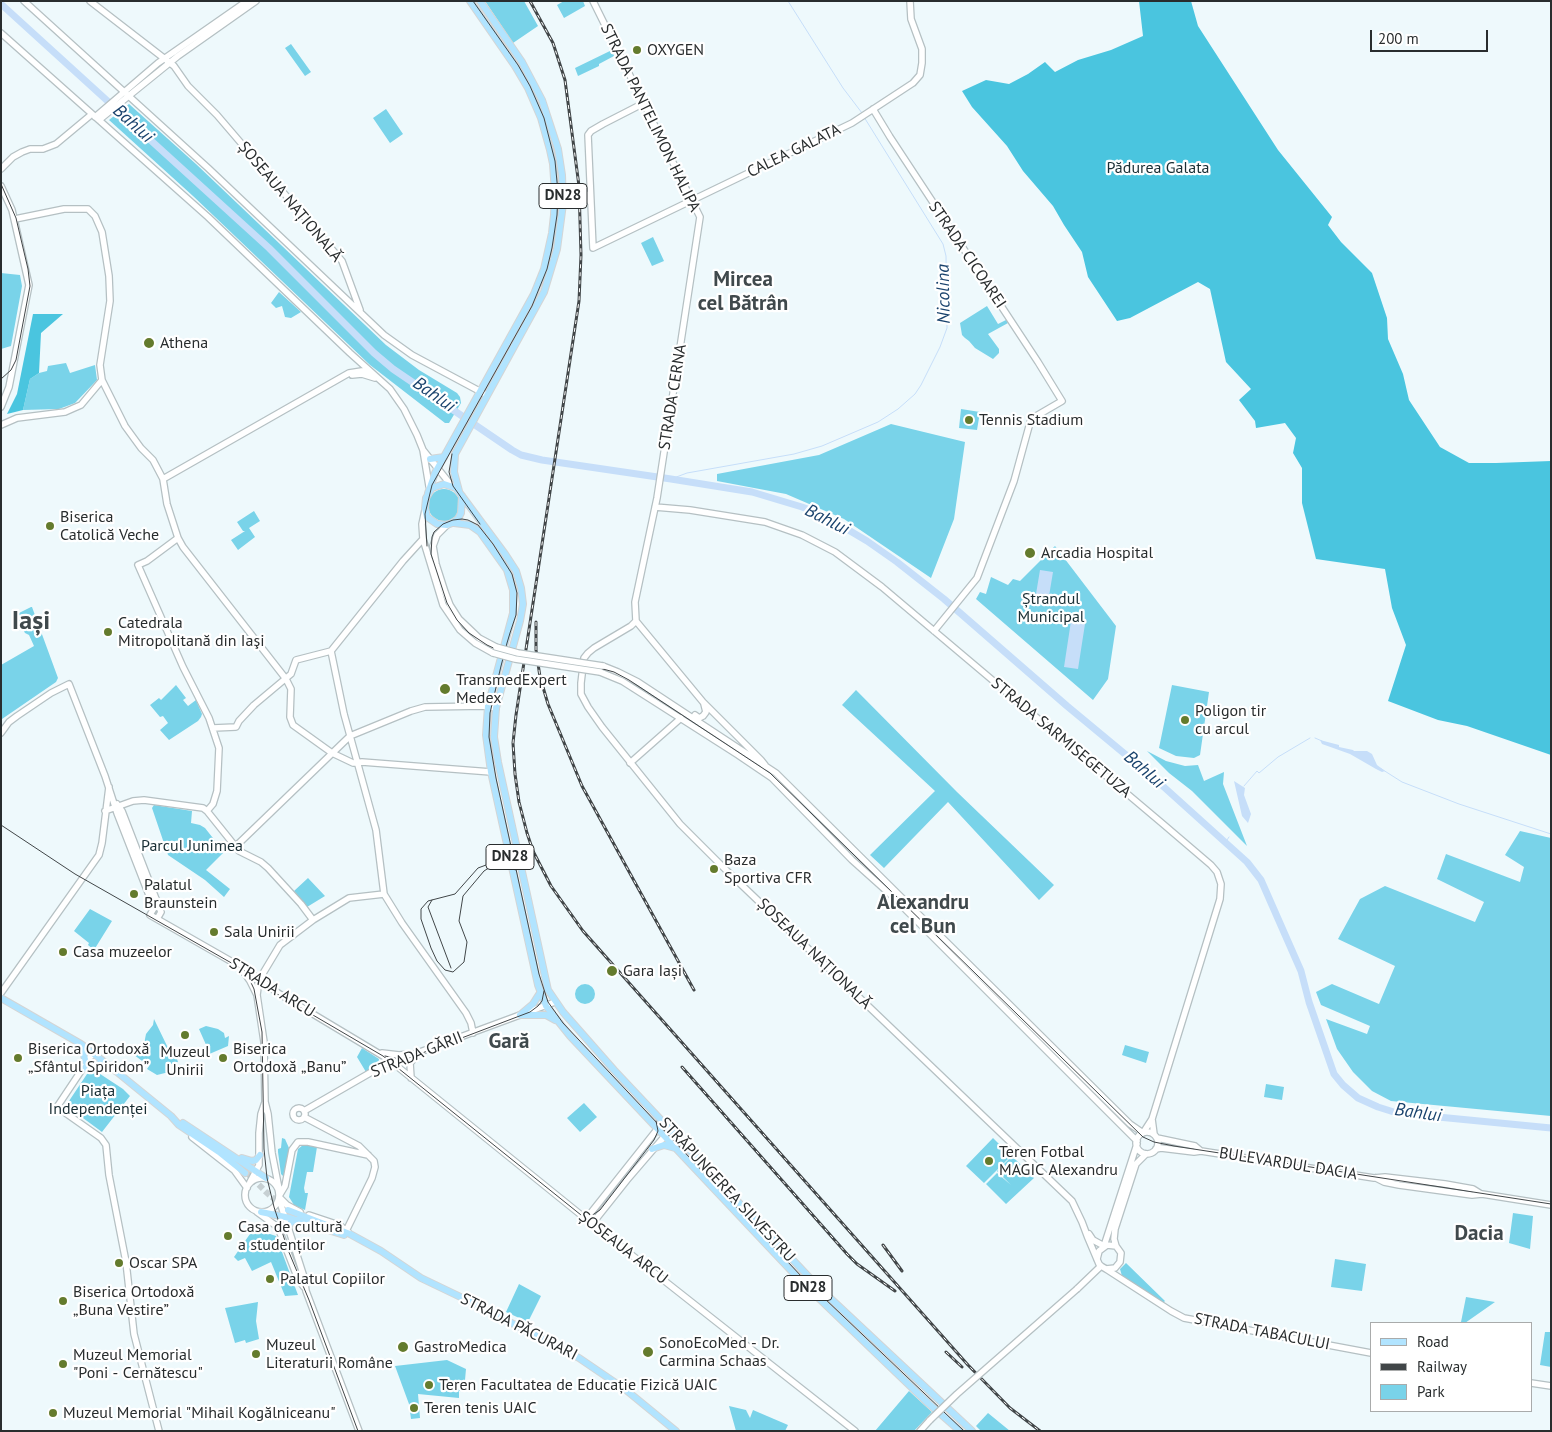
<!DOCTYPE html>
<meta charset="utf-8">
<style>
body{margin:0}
#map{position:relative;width:1552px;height:1432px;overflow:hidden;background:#eef9fc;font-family:"PT Sans",sans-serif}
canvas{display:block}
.frame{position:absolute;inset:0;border:2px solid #292d2e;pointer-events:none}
.legend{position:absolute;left:1370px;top:1322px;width:162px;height:90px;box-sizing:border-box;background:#fff;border:1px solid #a9abab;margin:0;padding:6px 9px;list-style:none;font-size:15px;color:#292d2e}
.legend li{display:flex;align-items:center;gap:10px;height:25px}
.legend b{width:25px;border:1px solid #a9abab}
.scale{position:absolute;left:1370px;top:30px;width:118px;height:22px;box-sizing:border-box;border:2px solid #292d2e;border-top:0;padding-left:6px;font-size:15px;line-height:18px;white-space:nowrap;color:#292d2e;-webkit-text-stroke:4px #fff;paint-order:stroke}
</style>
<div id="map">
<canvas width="1552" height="1432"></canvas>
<div class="frame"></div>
<ul class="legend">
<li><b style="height:6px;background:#b1e4ff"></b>Road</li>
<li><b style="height:6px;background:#414648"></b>Railway</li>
<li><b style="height:14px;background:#79d3e9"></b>Park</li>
</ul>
<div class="scale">200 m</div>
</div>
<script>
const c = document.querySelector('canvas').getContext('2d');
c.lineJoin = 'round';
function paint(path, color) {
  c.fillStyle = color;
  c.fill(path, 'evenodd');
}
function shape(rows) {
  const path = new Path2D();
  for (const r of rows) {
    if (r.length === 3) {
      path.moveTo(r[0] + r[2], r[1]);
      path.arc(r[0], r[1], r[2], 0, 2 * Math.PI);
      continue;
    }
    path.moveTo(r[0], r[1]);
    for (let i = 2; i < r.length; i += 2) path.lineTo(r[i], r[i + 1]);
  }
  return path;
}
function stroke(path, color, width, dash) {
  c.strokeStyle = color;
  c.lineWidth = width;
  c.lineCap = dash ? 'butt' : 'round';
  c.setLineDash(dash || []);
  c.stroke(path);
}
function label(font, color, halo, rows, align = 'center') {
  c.font = font + ' "PT Sans",sans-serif';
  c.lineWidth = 4.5;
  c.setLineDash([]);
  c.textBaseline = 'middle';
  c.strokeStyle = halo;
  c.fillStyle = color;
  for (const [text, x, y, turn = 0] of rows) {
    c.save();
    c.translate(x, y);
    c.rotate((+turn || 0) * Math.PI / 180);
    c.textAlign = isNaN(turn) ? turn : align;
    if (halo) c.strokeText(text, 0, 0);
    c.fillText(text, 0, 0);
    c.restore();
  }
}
paint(shape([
 [485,1,524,1,538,26,513,43],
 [564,1,583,1,585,6,564,18,557,5],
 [291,44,311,72,305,76,285,48],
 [612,50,614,56,599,64,599,66,578,76,575,68],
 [129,104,196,164,386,345,419,370,457,393,460,397,461,403,449,423,445,423,370,365,193,196,109,120],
 [386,109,403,134,390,143,373,118],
 [653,237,664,261,652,266,641,243],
 [1,273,20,275,22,286,11,346,1,349],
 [279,292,301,312,291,318,285,317,282,306,276,308,271,303],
 [987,306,998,324,1006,320,1008,323,988,334,999,349,999,353,993,359,975,348,969,341,965,338,962,335,960,323],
 [66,363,70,373,95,365,97,380,75,403,59,409,23,410,30,379,39,373,47,371,48,366],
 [961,409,980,412,977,430,959,428],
 [891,424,965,442,954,519,931,578,844,519,786,494,717,481,717,474,819,455],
 [444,505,16],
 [254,511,260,521,249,528,255,537,238,550,231,540,245,531,243,531,237,522],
 [1055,546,1116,626,1108,679,1093,700,976,599,980,592,986,594,991,577,1008,585,1013,579,1020,581],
 [31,607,32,607,58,678,56,682,2,719,1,665,34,646,29,635,25,633,17,620,19,613],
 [176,685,186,698,183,700,188,706,196,700,202,714,201,717,198,721,169,740,160,730,168,723,163,716,160,717,150,705,159,698,161,700],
 [1172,685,1209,692,1200,755,1194,758,1176,756,1159,748],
 [856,690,957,792,1054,885,1039,900,948,802,884,868,870,855,935,791,842,705],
 [1147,751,1166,761,1185,766,1198,765,1204,781,1224,772,1223,784,1247,846,1192,791,1169,773],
 [154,805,192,811,191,823,200,825,205,828,224,852,206,870,230,889,224,897,205,880,168,855,152,808],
 [1520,831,1551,838,1551,1116,1391,1101,1372,1091,1353,1072,1337,1049,1326,1019,1367,1034,1370,1026,1321,1005,1316,992,1332,984,1379,1004,1395,966,1338,939,1360,899,1385,886,1475,922,1484,902,1437,879,1446,854,1520,882,1524,867,1505,855],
 [308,878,325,896,307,907,294,891],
 [90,909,112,921,94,950,88,945,89,943,74,931],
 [585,994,10],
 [154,1019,169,1050,174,1050,178,1062,167,1065,169,1072,157,1075,147,1069,149,1066,130,1052,142,1054,146,1034,153,1025],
 [206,1026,218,1029,224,1033,225,1038,229,1036,228,1046,207,1055,210,1049,207,1047,199,1029],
 [1125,1045,1149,1052,1146,1063,1122,1055],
 [362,1048,379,1059,378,1065,366,1072,357,1057],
 [91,1068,123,1089,130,1096,102,1132,68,1107,67,1104],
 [1266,1084,1284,1087,1282,1100,1264,1097],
 [584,1103,597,1117,580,1132,567,1118],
 [282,1138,285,1139,289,1148,285,1174,283,1176,281,1174,278,1152,278,1149,281,1148],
 [993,1138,1011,1156,984,1183,966,1166],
 [303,1145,317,1147,313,1172,307,1172,304,1188,305,1193,308,1193,305,1210,294,1205,289,1197,298,1149],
 [1012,1156,1034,1178,1006,1204,986,1184,997,1173,1011,1185,997,1171],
 [1513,1213,1533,1216,1530,1249,1509,1243],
 [252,1231,264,1232,276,1236,298,1295,285,1296,271,1262,252,1271,245,1258,238,1261,234,1257],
 [1335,1259,1366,1264,1362,1291,1331,1287],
 [1126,1263,1165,1301,1163,1303,1122,1276,1120,1269],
 [519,1284,541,1296,528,1322,506,1312],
 [1466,1297,1495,1302,1465,1323,1463,1323,1461,1322],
 [258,1302,256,1321,259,1339,246,1343,245,1340,235,1343,225,1308],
 [1545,1332,1551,1332,1551,1367,1540,1365],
 [447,1360,466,1369,464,1391,459,1391,459,1398,418,1394,420,1418,411,1419,409,1404,395,1366],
 [909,1391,932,1412,914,1431,875,1431],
 [729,1406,746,1410,750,1418,753,1410,788,1425,785,1431,736,1431],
 [988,1413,1010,1431,981,1431,976,1426]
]), '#79d3e9');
paint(shape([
 [1139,1,1191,1,1198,26,1278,150,1332,217,1328,225,1341,242,1372,273,1387,318,1388,339,1403,374,1409,400,1440,447,1469,463,1496,463,1551,461,1551,755,1467,726,1438,720,1388,701,1406,645,1392,608,1385,569,1316,559,1302,503,1302,468,1293,453,1296,438,1285,423,1256,428,1255,421,1239,400,1251,389,1226,362,1210,289,1198,282,1130,318,1117,321,1088,277,1082,252,1064,225,1053,206,1023,171,1007,146,972,107,962,91,986,80,1009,84,1028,74,1045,62,1055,72,1078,60,1111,50,1143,36],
 [33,314,63,314,41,333,39,373,30,379,23,410,7,414,17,394]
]), '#4ac5df');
paint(shape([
 [1040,570,1053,572,1048,602,1035,600],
 [1071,621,1085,624,1078,669,1064,667],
 [1320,740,1339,745,1339,747,1353,750,1354,751,1367,751,1372,754,1377,765,1385,771,1382,772,1376,769,1350,754,1322,744],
 [1234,781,1245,788,1244,795,1251,814,1248,823,1242,816]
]), '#c6def9');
stroke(shape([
 [788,1,843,88,862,113],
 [671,479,687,473,794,454,822,446,878,422,898,409,915,394,921,385,940,347,947,328,946,256,943,244,864,117],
 [1315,738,1322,741],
 [1380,768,1402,782,1459,804,1551,834],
 [1244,786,1257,771,1259,773,1278,757,1310,738],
 [1225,843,1229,837]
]), '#c6def9', 1);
stroke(shape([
 [1,4,269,248,374,353,393,369,512,450,521,455,542,460,671,479,752,492,802,507,825,516,867,541,897,562,944,599,1067,706,1155,779,1247,862,1261,880,1301,971,1309,1002,1334,1074,1343,1085,1358,1098,1378,1107,1397,1113,1551,1128]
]), '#c6def9', 7);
stroke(shape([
 [246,1172,267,1193,288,1210]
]), '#c7d0d3', 6, [6, 3]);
const secondary = shape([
 [24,1,208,168,384,335,412,355,483,393],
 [90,1,174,66,188,86,217,115,342,261,360,310],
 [593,1,700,217,657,498,635,602,636,621,703,702,761,760,765,765,762,770],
 [1,33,208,217,350,353,390,389,404,409,417,435,423,450,429,486],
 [644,103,603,124,591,131,588,135,593,248,852,123,913,83,920,75,922,63,922,49,911,19,910,1],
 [873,109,890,137,1038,362,1062,401,1031,419,1014,481,977,578,934,631],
 [95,117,158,63,247,1],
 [99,120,178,56,256,1],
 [1,169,13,157,22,152,30,149,43,149,56,144,92,114],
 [1,186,12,210,29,285,9,387,1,407],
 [563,191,581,191,586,194,590,202],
 [15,219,64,209,88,209,95,216,102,232,109,276,110,301,100,365,102,380,125,426,141,448,153,460,163,479,167,504,178,538,183,547,286,679,291,689,290,717,293,725,332,753,353,763,362,762,491,772],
 [352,375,362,374,375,378],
 [1,425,17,418,65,412,74,408,81,405,102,380],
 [423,450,451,485],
 [163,479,349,373,368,370],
 [655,507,690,510,765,522,802,535,835,552,882,587,1163,824,1211,865,1217,872,1221,884,1220,899,1152,1119,1154,1134],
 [425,510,422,524,423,539,443,605,460,630,475,643,493,653],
 [447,525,437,535,433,546,436,564,445,592,450,605,459,619,479,638,496,647],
 [178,538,147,561,138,565,183,667,209,718,219,748,217,791,213,804,207,811],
 [636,621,631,626,594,648,588,653,584,658,581,683,581,694,588,707,602,727,680,824,727,871,1072,1201,1082,1222,1088,1238,1099,1264,1101,1266,1106,1269,1115,1268,1120,1262,1121,1253,1116,1246,1107,1245,1099,1251,1097,1259],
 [331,651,344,714,376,830,384,894,402,923,466,1013,471,1023,473,1033],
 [603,666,618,672,638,682,776,773,1130,1124,1143,1133,1152,1119],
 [600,672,622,681,738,755,772,778,852,860,891,895,1137,1141],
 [695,715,699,718,703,716,706,712,704,704],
 [213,728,236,727,239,721,254,705,291,674,296,660,331,651,403,561,423,539],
 [1,733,9,722,17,716,51,693,69,684,105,776,117,813,154,908,150,915,248,971,278,993,388,1059,586,1219,855,1431],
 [630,763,681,718],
 [117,804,122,811,161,912,157,919],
 [105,811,133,801,144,800,203,808,207,811,239,851,261,862,268,868,301,904,313,920],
 [235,847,350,736,411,711,425,707,486,706,496,708],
 [243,971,250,981,257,995],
 [1,993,99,855,102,843,109,787],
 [93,1053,57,1107,101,1138,106,1145,109,1175,126,1262,134,1334,159,1431],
 [382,1053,399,1055,410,1054],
 [411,1078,410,1063,417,1055],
 [299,1114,6],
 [304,1111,382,1066,555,1002],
 [304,1117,359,1146,374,1161,375,1167,372,1178,347,1229],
 [1147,1143,11],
 [192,1137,234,1170,247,1188],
 [1157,1138,1195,1146,1201,1151],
 [1156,1149,1161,1148,1194,1152,1201,1151,1374,1178,1385,1177,1445,1184,1473,1189,1481,1194],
 [1376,1178,1384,1182,1399,1185,1472,1195,1482,1194,1551,1205],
 [262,1195,17],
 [250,1182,259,1165,259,1133,261,1114,265,1102],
 [279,1189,272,1153,268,1114,265,1102,264,1042,257,995,259,980,280,945,313,920,349,898,384,894],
 [279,1196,285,1186,292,1150,298,1142,308,1142,368,1155],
 [279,1197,287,1205,300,1212],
 [279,1199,304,1277,306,1291,359,1431],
 [257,1212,275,1225,279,1230,298,1279,304,1287],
 [309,1215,339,1225,348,1232],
 [586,1219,663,1122],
 [592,1224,627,1180,670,1130],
 [1089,1234,1093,1240,1104,1246,1137,1144],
 [1116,1246,1114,1239,1115,1229,1136,1164,1146,1154],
 [1106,1269,1171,1311,1184,1318,1371,1353],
 [1077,1289,1101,1266],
 [1531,1383,1551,1386],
 [920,1431,930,1420]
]);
const primary = shape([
 [430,459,444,457],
 [459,491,454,472,455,454,544,292,557,249,563,204,562,175,558,149,542,100,522,62,480,1],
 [428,493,435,473,534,294,544,269,552,233,554,215,555,193,553,164,550,150,541,118,528,88,515,66,470,1],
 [462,496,461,513,458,519,452,523,447,525,437,524,427,517,425,508,426,498,432,488,444,484,456,488,462,496,505,554,516,571,521,588,523,604,520,621,496,708,494,737,498,762,548,990,563,1012,614,1070,807,1275,830,1298,972,1431],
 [454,523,470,525,480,532,507,570,513,590,513,613,488,706,486,735,491,772,538,985,546,1006,570,1036,800,1280,928,1403,960,1431],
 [1,998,81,1044,117,1072,171,1116,179,1125,219,1152,245,1173],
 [520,1015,546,1015,555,1020],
 [520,1015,533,1004,540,993],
 [81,1045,86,1063],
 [81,1070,92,1064,108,1065],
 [183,1123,266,1178],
 [652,1149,664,1145,675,1148],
 [242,1158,252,1161,256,1160,260,1155],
 [288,1210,350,1234,381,1251,421,1278,471,1302,579,1358,626,1390,676,1431],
 [261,1212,290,1218,344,1235],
 [287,1230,291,1222,298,1220]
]);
stroke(secondary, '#b5c0c3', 8);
stroke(primary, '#d4d5d5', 8);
stroke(secondary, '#fff', 5.5);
stroke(primary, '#b1e4ff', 6);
stroke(shape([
 [1,184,16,218,28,269,30,286,16,360,11,370,1,379],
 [452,454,449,472,453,486,480,524],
 [427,546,425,514,432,485,532,306,547,269,552,248,557,215,558,192,555,161,544,118,530,86,518,65,473,1],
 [1,825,75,874,242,969,277,994,383,1056,581,1215,591,1216,600,1210,654,1140,658,1131,656,1121],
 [510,844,508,854,505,858,478,868,455,894,428,901,421,909,421,919,431,948,437,961,445,970,453,972,464,962,467,942,459,921,463,896,484,871,498,862,510,861,515,870],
 [432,900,428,907,451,968],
 [246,972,254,989,262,1032,264,1149,267,1178,274,1207,288,1250,309,1300,358,1431],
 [385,1056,399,1059,409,1058,530,1012,538,1006,542,1001,544,991],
 [964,1431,803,1278,563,1023,548,1002,539,974,496,778,489,737,490,713,501,666,507,643,510,633,516,615,517,593,512,574,493,544,478,525,468,520,462,519,453,520,443,524,434,532,432,537,431,554,447,603,457,620,469,633,487,645,502,652,509,654,517,655,592,666,614,672,629,680,770,773,1143,1137,1154,1142,1174,1146,1551,1204]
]), '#414648', 1);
const rail = shape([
 [530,1,553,43,565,80,579,186,581,255,579,301,516,715,513,743,515,774,519,802,527,833,533,851,551,886,583,931,968,1365,1010,1408,1040,1431],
 [536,622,536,650,540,677,548,704,582,786,694,990],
 [682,1067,847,1254,857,1264,895,1291],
 [883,1245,902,1271],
 [946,1352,962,1367]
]);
stroke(rail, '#414648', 3);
stroke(rail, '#fff', 1, [4]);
const secondaryBridge = shape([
 [496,647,518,653,603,666],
 [493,653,515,659,600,672],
 [930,1420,957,1394,1077,1289]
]);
stroke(secondaryBridge, '#b5c0c3', 8, []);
stroke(secondaryBridge, '#fff', 5.5);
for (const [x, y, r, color] of [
 [637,50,5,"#647b2d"],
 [149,343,6,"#647b2d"],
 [969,420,5,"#647b2d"],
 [50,526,5,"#647b2d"],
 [1030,553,6,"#647b2d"],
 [108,632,5,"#647b2d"],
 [445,689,6,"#647b2d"],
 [1185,720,5,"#647b2d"],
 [714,869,5,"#647b2d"],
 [134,894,5,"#647b2d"],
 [214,932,5,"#647b2d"],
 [63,952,5,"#647b2d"],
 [612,971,6,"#647b2d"],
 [185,1035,5,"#647b2d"],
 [18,1058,5,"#647b2d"],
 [223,1058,5,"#647b2d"],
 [989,1161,5,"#647b2d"],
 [228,1236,5,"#647b2d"],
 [119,1263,5,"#647b2d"],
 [270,1279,5,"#647b2d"],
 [63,1301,5,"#647b2d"],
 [403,1347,6,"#647b2d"],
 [648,1352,6,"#647b2d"],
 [256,1354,5,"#647b2d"],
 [63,1364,5,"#647b2d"],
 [429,1385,5,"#647b2d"],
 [414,1408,5,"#647b2d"],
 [53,1413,5,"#647b2d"]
]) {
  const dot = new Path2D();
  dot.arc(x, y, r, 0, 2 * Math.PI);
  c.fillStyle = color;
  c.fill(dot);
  stroke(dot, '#fff', 2);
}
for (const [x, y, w] of [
 [563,196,48],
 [510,857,48],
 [808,1288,48]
]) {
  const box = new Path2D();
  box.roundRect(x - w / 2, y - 12.5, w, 25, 4);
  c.fillStyle = '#fff';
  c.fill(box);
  stroke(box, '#292d2e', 1);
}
label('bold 15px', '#292d2e', null, [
 ["DN28",563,196],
 ["DN28",510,857],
 ["DN28",808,1288]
]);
label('16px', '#292d2e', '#fff', [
 ["OXYGEN",647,50],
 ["Athena",160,343],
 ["Tennis Stadium",979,420],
 ["Biserica",60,517],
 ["Catolică Veche",60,535],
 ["Arcadia Hospital",1041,553],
 ["Catedrala",118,623],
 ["Mitropolitană din Iaşi",118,641],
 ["TransmedExpert",456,680],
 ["Medex",456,698],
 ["Poligon tir",1195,711],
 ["cu arcul",1195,729],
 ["Baza",724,860],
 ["Sportiva CFR",724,878],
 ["Palatul",144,885],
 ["Braunstein",144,903],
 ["Sala Unirii",224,932],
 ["Casa muzeelor",73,952],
 ["Gara Iași",623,971],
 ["Biserica Ortodoxă",28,1049],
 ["„Sfântul Spiridon”",28,1067],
 ["Biserica",233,1049],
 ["Ortodoxă „Banu”",233,1067],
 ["Muzeul",185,1052,"center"],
 ["Unirii",185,1070,"center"],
 ["Teren Fotbal",999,1152],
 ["MAGIC Alexandru",999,1170],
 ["Casa de cultură",238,1227],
 ["a studenților",238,1245],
 ["Oscar SPA",129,1263],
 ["Palatul Copiilor",280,1279],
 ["Biserica Ortodoxă",73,1292],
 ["„Buna Vestire”",73,1310],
 ["SonoEcoMed - Dr.",659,1343],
 ["Carmina Schaas",659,1361],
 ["Muzeul",266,1345],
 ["Literaturii Române",266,1363],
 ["GastroMedica",414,1347],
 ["Muzeul Memorial",73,1355],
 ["\"Poni - Cernătescu\"",73,1373],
 ["Teren Facultatea de Educație Fizică UAIC",439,1385],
 ["Teren tenis UAIC",424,1408],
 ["Muzeul Memorial \"Mihail Kogălniceanu\"",63,1413]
], 'left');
label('16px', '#292d2e', '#fff', [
 ["STRADA PANTELIMON HALIPA",650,118,64],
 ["CALEA GALATA",794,151,-26],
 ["ȘOSEAUA NAȚIONALĂ",290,202,50],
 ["STRADA CICOAREI",967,255,56],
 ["STRADA CERNA",673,397,-81],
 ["STRADA SARMISEGETUZA",1061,738,40],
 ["ȘOSEAUA NAȚIONALĂ",814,954,44],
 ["STRADA ARCU",272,988,32],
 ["STRADA GĂRII",417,1055,-22],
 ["BULEVARDUL DACIA",1288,1164,9],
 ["STRĂPUNGEREA SILVESTRU",727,1190,47],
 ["ȘOSEAUA ARCU",623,1248,38],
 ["STRADA PĂCURARI",519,1327,27],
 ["STRADA TABACULUI",1262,1332,11]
]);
label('16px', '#192e34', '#fff', [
 ["Pădurea Galata",1158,168],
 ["Ștrandul",1051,599],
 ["Municipal",1051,617],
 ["Parcul Junimea",192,846],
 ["Piața",98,1091],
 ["Independenței",98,1109]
]);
label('italic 18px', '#1a436d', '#fff', [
 ["Bahlui",133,124,42],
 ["Nicolina",944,294,-91],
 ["Bahlui",434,395,35],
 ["Bahlui",827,520,27],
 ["Bahlui",1144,770,41],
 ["Bahlui",1418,1113,8]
]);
label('bold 21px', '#40494c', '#fff', [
 ["Mircea",743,280],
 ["cel Bătrân",743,304],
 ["Alexandru",923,903],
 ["cel Bun",923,927],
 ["Gară",509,1042],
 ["Dacia",1479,1234]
]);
label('bold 26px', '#40494c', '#fff', [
 ["Iași",31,622]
]);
</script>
